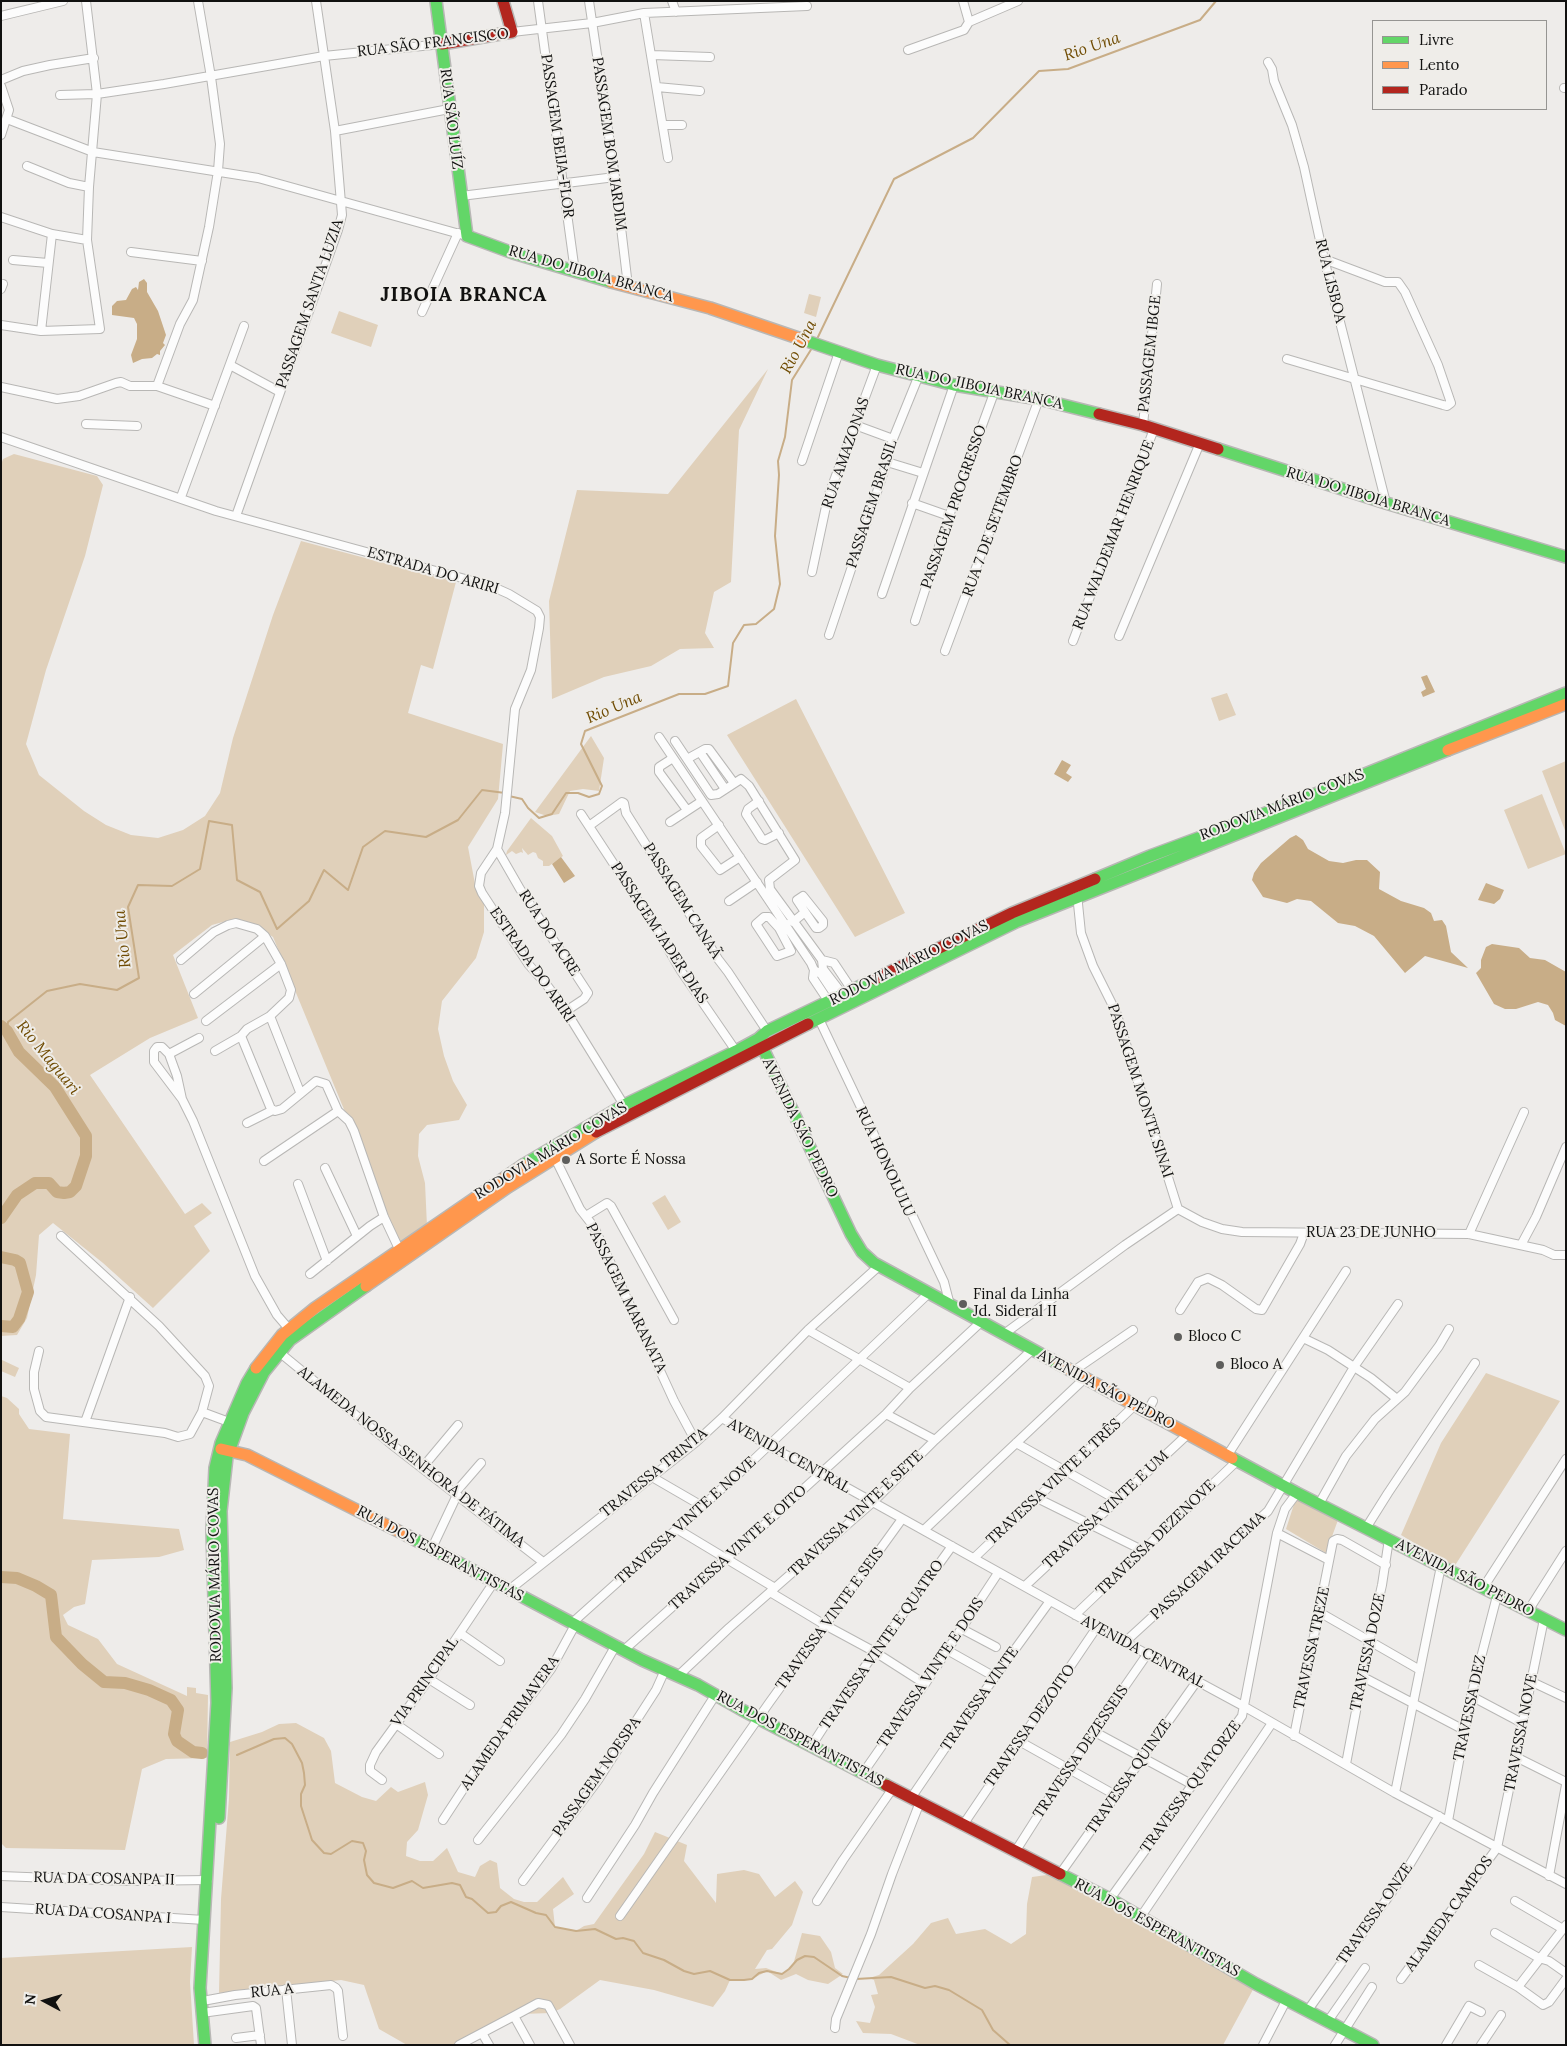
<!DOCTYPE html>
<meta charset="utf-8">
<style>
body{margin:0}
#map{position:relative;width:1567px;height:2046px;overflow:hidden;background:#eeecea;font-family:Lora,serif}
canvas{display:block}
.frame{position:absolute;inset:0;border:2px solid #111110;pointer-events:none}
.legend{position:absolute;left:1372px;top:20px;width:175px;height:90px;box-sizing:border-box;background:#efede9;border:1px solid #969592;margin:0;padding:6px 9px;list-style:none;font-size:15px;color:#111110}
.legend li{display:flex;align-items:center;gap:10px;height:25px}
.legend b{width:25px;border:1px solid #969592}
.north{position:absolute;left:20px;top:1976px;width:50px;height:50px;-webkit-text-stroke:4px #efede9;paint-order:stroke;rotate:276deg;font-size:14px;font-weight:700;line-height:20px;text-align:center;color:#111110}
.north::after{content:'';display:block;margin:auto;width:18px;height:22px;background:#111110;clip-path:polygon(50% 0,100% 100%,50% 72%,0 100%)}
</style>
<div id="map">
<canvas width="1567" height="2046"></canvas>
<div class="frame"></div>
<ul class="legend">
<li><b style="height:6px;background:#63d668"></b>Livre</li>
<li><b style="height:6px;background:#ff974d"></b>Lento</li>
<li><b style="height:6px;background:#b3261e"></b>Parado</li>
</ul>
<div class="north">N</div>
</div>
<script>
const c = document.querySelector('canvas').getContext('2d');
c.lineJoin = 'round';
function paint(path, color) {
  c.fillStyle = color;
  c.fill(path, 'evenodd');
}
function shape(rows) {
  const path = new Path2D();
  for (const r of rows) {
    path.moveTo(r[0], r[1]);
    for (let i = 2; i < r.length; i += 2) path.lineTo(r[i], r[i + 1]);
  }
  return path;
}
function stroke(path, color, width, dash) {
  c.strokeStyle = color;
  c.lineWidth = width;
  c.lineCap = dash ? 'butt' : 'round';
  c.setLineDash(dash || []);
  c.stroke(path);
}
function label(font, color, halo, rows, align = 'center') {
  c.font = font + ' Lora,serif';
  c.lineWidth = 4;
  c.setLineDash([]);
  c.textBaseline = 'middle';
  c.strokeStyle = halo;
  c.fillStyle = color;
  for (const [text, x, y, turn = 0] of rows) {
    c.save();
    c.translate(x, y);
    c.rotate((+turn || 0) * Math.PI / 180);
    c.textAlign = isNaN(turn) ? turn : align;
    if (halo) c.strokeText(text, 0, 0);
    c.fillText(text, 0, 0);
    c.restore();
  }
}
paint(shape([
 [809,294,821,297,816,317,804,313],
 [339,311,378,325,371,347,331,333],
 [768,369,739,430,731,582,714,592,705,633,714,648,680,649,651,666,604,677,552,699,549,601,577,490,668,494],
 [14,454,97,476,103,485,85,556,46,670,26,744,39,775,84,811,106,825,131,835,158,838,183,830,205,816,220,793,233,738,273,615,301,541,456,582,433,669,421,665,408,713,503,744,498,799,468,847,476,889,484,902,484,932,476,958,442,1001,438,1029,444,1056,453,1081,467,1105,459,1120,427,1125,419,1134,418,1156,425,1183,427,1226,399,1243,273,937,252,924,230,920,212,925,173,955,198,1018,150,1038,90,1075,185,1214,202,1203,212,1213,194,1226,210,1251,153,1308,103,1263,53,1223,39,1235,36,1275,27,1318,17,1335,1,1336,1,465,3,459],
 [1227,693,1236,715,1219,721,1211,698],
 [796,699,905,913,855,937,727,735],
 [591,736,604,758,599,791,583,789,570,791,559,814,547,816,535,812],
 [1566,761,1566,833,1542,771],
 [1542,794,1566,854,1528,869,1504,810],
 [531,818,552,836,563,856,549,866,543,866,543,861,538,858,536,853,533,852,528,855,522,848,523,853,521,852,516,854,512,851,506,855,507,851],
 [665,1195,681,1222,668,1230,652,1203],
 [2,1360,19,1368,15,1377,1,1371],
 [1486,1373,1560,1401,1454,1567,1401,1535,1441,1443],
 [1,1396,7,1398,19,1409,19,1414,29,1429,70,1434,63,1519,179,1529,184,1550,159,1557,92,1560,85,1604,74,1607,63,1615,68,1625,98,1639,117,1664,187,1696,187,1687,196,1688,196,1693,208,1695,207,1758,166,1759,142,1769,125,1850,6,1848,1,1843],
 [1296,1498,1338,1520,1326,1553,1286,1529],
 [296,1723,324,1738,331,1751,335,1783,362,1797,376,1801,391,1787,398,1792,425,1782,428,1795,418,1830,407,1842,406,1856,420,1861,433,1861,447,1848,458,1872,475,1877,480,1866,490,1860,497,1863,500,1888,514,1899,524,1902,537,1902,563,1877,574,1894,553,1909,555,1927,576,1931,584,1926,594,1924,644,1854,655,1832,687,1845,684,1861,716,1903,717,1874,744,1870,759,1874,775,1897,795,1881,803,1892,792,1925,772,1949,767,1950,755,1969,766,1968,782,1974,793,1965,802,1933,820,1936,831,1952,835,1968,843,1974,828,1984,808,1980,796,1974,781,1980,767,1971,752,1979,730,1980,725,1991,713,2007,654,1990,600,1980,560,2009,551,2013,521,2014,460,2045,407,2045,379,2029,364,1985,341,1980,219,1993,221,1899,229,1798,230,1742,262,1732,279,1724],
 [1054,1874,1256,1984,1223,2045,920,2045,891,2034,863,2033,856,2021,870,2023,875,2007,871,1995,878,1994,874,1980,869,1978,879,1975,913,1944,931,1923,948,1918,956,1934,985,1929,1011,1944,1026,1934,1027,1904,1032,1877],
 [192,1947,190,1982,194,2045,1,2045,1,1958]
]), '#e0d0ba');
paint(shape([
 [144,279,147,283,147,292,158,311,166,335,163,343,165,345,160,351,160,355,157,354,152,358,142,359,133,363,131,355,137,339,137,324,134,318,112,315,112,306,117,301,126,300,132,289,136,287,138,290,139,282],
 [1427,675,1435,692,1423,697,1421,692,1426,689,1421,677],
 [1062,760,1071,765,1066,773,1072,777,1068,782,1054,774],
 [1296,835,1303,840,1308,849,1329,861,1343,863,1356,860,1367,860,1380,872,1379,889,1401,901,1424,908,1431,913,1434,921,1442,920,1446,926,1451,952,1468,968,1425,956,1405,973,1374,936,1355,926,1338,923,1311,901,1297,899,1287,903,1263,897,1252,880,1254,873,1261,863,1290,838],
 [561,857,575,876,564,883,552,864],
 [1486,883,1504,890,1500,899,1494,904,1478,900],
 [1492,944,1519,948,1530,958,1545,960,1566,972,1566,1026,1555,1020,1553,1013,1548,1005,1538,1002,1516,1009,1505,1009,1494,1004,1476,973,1481,968,1481,960,1486,947]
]), '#c8ad87');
stroke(shape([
 [817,339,894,179,973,138,1039,71,1068,69,1200,20,1216,1],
 [509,796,522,799,528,808,539,818,552,814,566,793,578,793,589,797,599,794,602,786,581,744,585,731,679,694,705,694,728,686,733,643,744,625,756,624,774,609,780,584,775,536,779,475,778,461,785,437,792,380,812,348],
 [7,1031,8,1022,47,991,80,984,117,990,139,978,128,907,138,885,172,886,200,869,209,821,232,825,237,880,260,892,277,929,309,901,324,870,348,890,363,847,385,831,426,837,458,820,482,790,505,793],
 [237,1755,274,1739,285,1738,292,1744,302,1763,304,1773,305,1785,301,1794,301,1806,312,1840,324,1853,331,1854,352,1841,363,1843,366,1851,364,1860,367,1875,374,1883,393,1888,412,1881,423,1888,452,1883,460,1885,466,1897,472,1899,488,1913,496,1912,501,1906,511,1902,536,1913,546,1915,555,1927,576,1931,595,1929,616,1939,623,1938,634,1941,643,1953,664,1960,684,1971,694,1974,710,1971,730,1980,744,1980,752,1979,759,1973,767,1971,782,1974,789,1969,797,1960,805,1956,814,1957,842,1976,851,1978],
 [856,1979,891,1977,925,1988,935,1986,949,1990,982,2010,993,2030,1010,2045]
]), '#c8ad87', 2);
stroke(shape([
 [1,1026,7,1031,19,1052,55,1087,86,1136,86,1156,76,1186,70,1192,64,1193,57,1192,49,1183,35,1183,17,1195,1,1218],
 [1,1257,15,1260,20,1263,28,1292,19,1319,13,1327,1,1326],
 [1,1577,17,1578,36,1586,51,1595,56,1637,82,1664,104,1682,125,1683,149,1690,171,1700,178,1710,174,1734,177,1741,193,1752,202,1753]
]), '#c8ad87', 12);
const street = shape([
 [538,1,575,272],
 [589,1,615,177,628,286],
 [672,1,676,12],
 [963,1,969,22],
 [644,13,668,158],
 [1,16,63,1],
 [969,22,1018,1],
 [512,32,592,23,644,13,807,6],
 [908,50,964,30,969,22],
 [652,55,710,57],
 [1268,62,1272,69,1274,81,1292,125,1304,167,1324,259,1386,503],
 [1,80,23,71,50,65,94,58],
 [1,86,9,110,1,135],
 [657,87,700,91],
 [1564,88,1566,88],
 [60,95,97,94,164,84,324,56,442,44],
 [7,119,93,152,258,178,467,236],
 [663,125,682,125],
 [335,131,449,109],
 [27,166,69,183,89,187],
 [461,196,615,177],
 [1,217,52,234,87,240],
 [131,252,202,261],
 [13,260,48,263],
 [1,289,3,284],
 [422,312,458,233],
 [1,325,41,331,100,329,87,240,89,187,97,94,86,1],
 [41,331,52,234],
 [1287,359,1443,405,1447,406,1451,403,1438,365,1405,292,1398,282,1385,282,1324,259],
 [230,365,280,392],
 [157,386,180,324,193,300,209,227,218,171,220,144,211,77,198,1],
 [1,387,57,399,79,396,116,383,121,382,130,386,157,386,215,406],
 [86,424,137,426],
 [855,425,893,439],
 [1143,425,1157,284],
 [1,437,216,511,491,586,509,594,537,611,540,617,539,628,531,670,515,709,505,813,497,849,481,873,479,886,482,893,529,965,546,984,566,1011,624,1105],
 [802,461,839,352],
 [887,462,923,473],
 [181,497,244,326],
 [912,503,949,516],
 [236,516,338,230,342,215,335,131,316,1],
 [812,572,828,497,877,365],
 [882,594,954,385],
 [915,621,949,516,994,393],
 [829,635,887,462,893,439,919,375],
 [1119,636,1200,443],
 [1073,641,1154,429],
 [945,651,1039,399],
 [659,737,811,963,814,970,813,978,829,1002],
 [675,741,711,795,718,794,741,779,749,786,795,860,769,880,770,889,822,960,823,969,843,995],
 [700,752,725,789],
 [673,758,659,767,659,772,687,810],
 [687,759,705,749,709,749,734,783],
 [759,801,748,809,746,814,762,839,765,840,779,833],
 [581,814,657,930,681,971,736,1051],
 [670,822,702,801],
 [719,825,701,838,701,846,720,870,740,857],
 [589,826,622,802,624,803,626,813,718,959,728,972,767,1031],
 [497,849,520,889,588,993,584,999,566,1011],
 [1077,894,1081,933,1093,966,1116,1012,1178,1209],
 [729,901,757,882],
 [793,922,805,912,816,928,819,928,823,925,823,921,803,896,797,900,805,912],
 [779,928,791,951,777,956,756,924,764,917,769,917,779,928,786,924],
 [181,960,214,932,228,925,236,923,257,929,265,936,281,964,291,990,289,998,270,1016,247,1029,241,1036,271,1109,275,1111,282,1109,316,1081,326,1084,338,1111,264,1161],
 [822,960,834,963,852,990],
 [814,970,821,974,837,998],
 [194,994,265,936],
 [270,1016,300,1092],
 [819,1019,944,1282,950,1305],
 [206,1021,281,964],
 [215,1051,241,1036],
 [169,1054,199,1038],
 [182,1099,177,1076,169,1054,162,1047,157,1047,154,1051,154,1062,182,1099,193,1121,255,1276,277,1315,289,1329],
 [338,1111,349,1121,354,1131,384,1217,399,1249],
 [247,1123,273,1110],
 [554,1156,580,1209,594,1227,674,1401,696,1442],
 [325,1168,357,1236],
 [298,1184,327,1261],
 [1178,1209,1202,1222,1222,1229,1242,1232,1469,1234,1543,1250,1554,1255,1566,1255],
 [586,1216,607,1203,611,1206,674,1320],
 [1469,1234,1524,1112],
 [61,1236,159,1326,205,1376,209,1386,202,1412],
 [1521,1245,1536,1217,1566,1147],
 [310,1274,370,1226,384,1217],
 [1180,1310,1198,1282,1208,1278,1222,1285,1256,1309,1262,1310,1300,1244,1304,1233],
 [808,1330,910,1388],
 [1004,1334,1125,1245,1178,1209],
 [1303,1338,1328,1350,1371,1378,1397,1399],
 [39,1351,34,1372,34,1389,40,1411,46,1417,165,1433,178,1437,190,1434,202,1412,229,1422],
 [279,1352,391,1444,543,1562],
 [1072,1372,1133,1330],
 [1147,1412,1153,1401],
 [886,1414,935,1440],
 [722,1418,769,1446,835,1481,1097,1627,1245,1707,1395,1793,1566,1884],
 [85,1422,130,1297],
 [1016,1443,1117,1500],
 [1227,1456,1346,1271],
 [422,1468,458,1425],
 [652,1477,702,1506],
 [455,1493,481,1463],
 [1037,1498,1142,1550],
 [1319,1504,1346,1456,1375,1419,1405,1392,1439,1346,1449,1329],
 [1366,1528,1388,1493,1475,1363],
 [677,1529,775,1588],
 [924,1530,1084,1379],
 [1277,1533,1329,1560],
 [432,1548,457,1495],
 [974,1558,1135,1405],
 [1025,1586,1188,1434],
 [1483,1588,1566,1459],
 [509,1590,696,1442,722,1418,808,1330,879,1266],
 [770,1592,825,1625,875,1652,925,1684],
 [1528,1611,1566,1551],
 [1319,1612,1420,1670],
 [1075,1615,1237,1461],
 [572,1623,746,1467,929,1293],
 [962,1629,996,1647],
 [460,1633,500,1661],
 [1125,1642,1268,1511,1354,1367,1398,1304],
 [624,1650,765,1524,886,1414,910,1388,981,1322],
 [947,1650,995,1677],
 [678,1676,729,1628,873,1502,935,1440,1032,1350],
 [1363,1677,1464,1730],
 [429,1679,470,1705],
 [1530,1681,1566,1698],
 [1471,1696,1522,1723],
 [396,1724,439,1754],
 [1093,1731,1193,1785],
 [1294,1736,1333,1541,1337,1539,1342,1540,1386,1565],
 [1019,1741,1117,1796],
 [812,1745,843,1697,952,1546],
 [1516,1757,1566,1782],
 [1346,1764,1369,1642,1382,1585,1389,1539],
 [863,1773,925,1684,998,1573],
 [382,1780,370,1771,370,1765,376,1752,429,1679,494,1582],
 [1395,1793,1441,1566],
 [911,1798,971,1710,1050,1601],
 [443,1820,477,1768,551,1669,575,1625],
 [1448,1821,1471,1696,1497,1596],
 [963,1825,1097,1627],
 [478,1840,561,1735,585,1699,616,1645],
 [1015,1852,1069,1767,1148,1653],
 [1060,1874,1197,1681],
 [1,1876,128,1881,208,1880],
 [1549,1876,1566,1785],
 [523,1881,598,1780,656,1690,665,1670],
 [587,1898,635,1825,653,1793,716,1694],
 [1110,1899,1242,1716,1277,1533,1285,1509,1297,1493],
 [817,1901,843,1860,893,1788],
 [1515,1901,1563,1929],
 [1,1907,204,1920],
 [1144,1912,1272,1723],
 [620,1916,769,1703,902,1519],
 [1495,1933,1539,1958,1549,1961,1566,1973],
 [1479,1965,1518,1987,1543,2005,1549,2002,1566,1979],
 [1401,1979,1497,1848,1544,1619],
 [1518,1987,1566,1925],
 [286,1989,292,2045],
 [208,2000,235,1995,331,1985,336,1988,338,1991,343,2036],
 [1308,2010,1401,1879,1439,1816],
 [209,2012,253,2006,256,2008,261,2045],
 [514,2016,538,2003,548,2005,570,2045],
 [1328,2021,1365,1968],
 [835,2028,836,2019,871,1934,892,1874,920,1802],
 [482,2033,489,2045],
 [236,2038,260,2035],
 [459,2045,514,2016,530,2045],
 [1263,2045,1287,1999],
 [1335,2045,1372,1987],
 [1446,2045,1469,2006,1481,2012],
 [1481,2045,1501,2015]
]);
const fast = shape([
 [436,1,467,236,513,253,611,282],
 [804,340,877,365,954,385,1039,399,1099,414],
 [1218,449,1386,503,1566,557],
 [1095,879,1150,856,1298,801,1566,693],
 [808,1024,1016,922,1448,750],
 [759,1040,851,1234,862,1252,874,1263,1059,1364],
 [523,1165,624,1105,736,1051,758,1039,767,1031,875,979],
 [1232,1458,1297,1493,1566,1630],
 [408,1536,642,1660,698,1685,742,1710,886,1785],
 [219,1818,226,1688,221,1511,227,1457,243,1413,264,1372,290,1340,366,1286],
 [1060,1874,1110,1899,1256,1984,1373,2045],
 [205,2045,200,1988,217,1703,212,1530,215,1468,221,1443,247,1383,256,1368]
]);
const slow = shape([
 [611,282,710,308,804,340],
 [1448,750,1566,704],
 [366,1286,508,1187,596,1132],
 [1059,1364,1232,1458],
 [256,1368,282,1335,315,1308,523,1165],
 [221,1449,247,1455,408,1536]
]);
const jam = shape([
 [442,44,512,32,503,1],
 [1099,414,1143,425,1218,449],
 [875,979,1012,913,1095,879],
 [596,1132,808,1024],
 [886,1785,1060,1874]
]);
stroke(street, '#b8b7b5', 10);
stroke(fast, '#b8b7b5', 14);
stroke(slow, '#b8b7b5', 14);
stroke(jam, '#b8b7b5', 14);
stroke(street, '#fcfcfc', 8);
stroke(fast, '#63d668', 11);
stroke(slow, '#ff974d', 11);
stroke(jam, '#b3261e', 11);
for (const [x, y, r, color] of [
 [566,1160,5,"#5e5e5c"],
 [963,1304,5,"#5e5e5c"],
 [1178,1337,5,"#5e5e5c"],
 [1220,1365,5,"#5e5e5c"]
]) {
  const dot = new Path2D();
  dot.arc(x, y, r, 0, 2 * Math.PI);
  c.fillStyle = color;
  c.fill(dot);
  stroke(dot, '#efede9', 2);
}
label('15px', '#111110', '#efede9', [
 ["RUA SÃO FRANCISCO",433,43,-7],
 ["RUA SÃO LUÍZ",451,119,83],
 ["PASSAGEM BEIJA-FLOR",557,136,82],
 ["PASSAGEM BOM JARDIM",609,144,82],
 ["RUA DO JIBOIA BRANCA",591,274,16],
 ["RUA LISBOA",1330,281,76],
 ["PASSAGEM SANTA LUZIA",310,304,-71],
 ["PASSAGEM IBGE",1150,354,-84],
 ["RUA DO JIBOIA BRANCA",979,387,12],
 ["RUA AMAZONAS",846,453,-71],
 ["RUA DO JIBOIA BRANCA",1368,497,17],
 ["PASSAGEM BRASIL",872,504,-72],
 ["PASSAGEM PROGRESSO",954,507,-71],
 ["RUA 7 DE SETEMBRO",993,526,-70],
 ["RUA WALDEMAR HENRIQUE",1114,535,-69],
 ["ESTRADA DO ARIRI",433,571,16],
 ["RODOVIA MÁRIO COVAS",1282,805,-21],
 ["PASSAGEM CANAÃ",682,901,58],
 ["RUA DO ACRE",549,933,57],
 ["PASSAGEM JADER DIAS",659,933,57],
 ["RODOVIA MÁRIO COVAS",909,963,-26],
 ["ESTRADA DO ARIRI",532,965,55],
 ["PASSAGEM MONTE SINAI",1140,1091,72],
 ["AVENIDA SÃO PEDRO",800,1128,64],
 ["RODOVIA MÁRIO COVAS",551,1151,-31],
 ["RUA HONOLULU",885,1162,65],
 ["RUA 23 DE JUNHO",1371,1233],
 ["PASSAGEM MARANATA",626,1298,64],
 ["AVENIDA SÃO PEDRO",1106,1390,28],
 ["AVENIDA CENTRAL",789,1456,29],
 ["ALAMEDA NOSSA SENHORA DE FÁTIMA",411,1457,38],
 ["TRAVESSA TRINTA",654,1473,-39],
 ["TRAVESSA VINTE E TRÊS",1054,1482,-43],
 ["TRAVESSA VINTE E UM",1106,1510,-43],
 ["TRAVESSA VINTE E SETE",856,1514,-43],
 ["TRAVESSA VINTE E NOVE",686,1521,-42],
 ["TRAVESSA DEZENOVE",1156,1538,-44],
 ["TRAVESSA VINTE E OITO",738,1548,-42],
 ["RUA DOS ESPERANTISTAS",440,1554,28],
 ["PASSAGEM IRACEMA",1208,1566,-43],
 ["RODOVIA MÁRIO COVAS",215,1575,-91],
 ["AVENIDA SÃO PEDRO",1465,1578,27],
 ["TRAVESSA VINTE E SEIS",830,1619,-54],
 ["TRAVESSA VINTE E QUATRO",882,1645,-55],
 ["TRAVESSA TREZE",1312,1648,-78],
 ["AVENIDA CENTRAL",1143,1652,28],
 ["TRAVESSA DOZE",1368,1652,-78],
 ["TRAVESSA VINTE E DOIS",931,1673,-56],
 ["VIA PRINCIPAL",425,1682,-55],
 ["TRAVESSA VINTE",980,1699,-55],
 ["TRAVESSA DEZ",1470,1708,-78],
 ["ALAMEDA PRIMAVERA",510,1723,-55],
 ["TRAVESSA DEZOITO",1030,1726,-55],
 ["TRAVESSA NOVE",1521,1733,-79],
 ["RUA DOS ESPERANTISTAS",800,1739,28],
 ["TRAVESSA DEZESSEIS",1081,1752,-56],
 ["PASSAGEM NOESPA",597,1777,-55],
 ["TRAVESSA QUINZE",1129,1777,-55],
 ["TRAVESSA QUATORZE",1191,1787,-54],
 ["RUA DA COSANPA II",104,1879,1],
 ["RUA DA COSANPA I",103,1914,4],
 ["TRAVESSA ONZE",1375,1914,-55],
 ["ALAMEDA CAMPOS",1449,1914,-54],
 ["RUA DOS ESPERANTISTAS",1157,1928,29],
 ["RUA A",272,1991,-6]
]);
label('15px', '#111110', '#efede9', [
 ["A Sorte É Nossa",576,1160],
 ["Final da Linha",973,1295],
 ["Jd. Sideral II",973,1312],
 ["Bloco C",1188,1337],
 ["Bloco A",1230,1365]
], 'left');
label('italic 16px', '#704c04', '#efede9', [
 ["Rio Una",1092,47,-19],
 ["Rio Una",799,347,-62],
 ["Rio Una",614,708,-23],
 ["Rio Una",123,939,-96],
 ["Rio Maguari",48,1058,51]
]);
c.letterSpacing = '1px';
label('bold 20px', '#111110', '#efede9', [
 ["JIBOIA BRANCA",464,295]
]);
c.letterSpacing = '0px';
</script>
